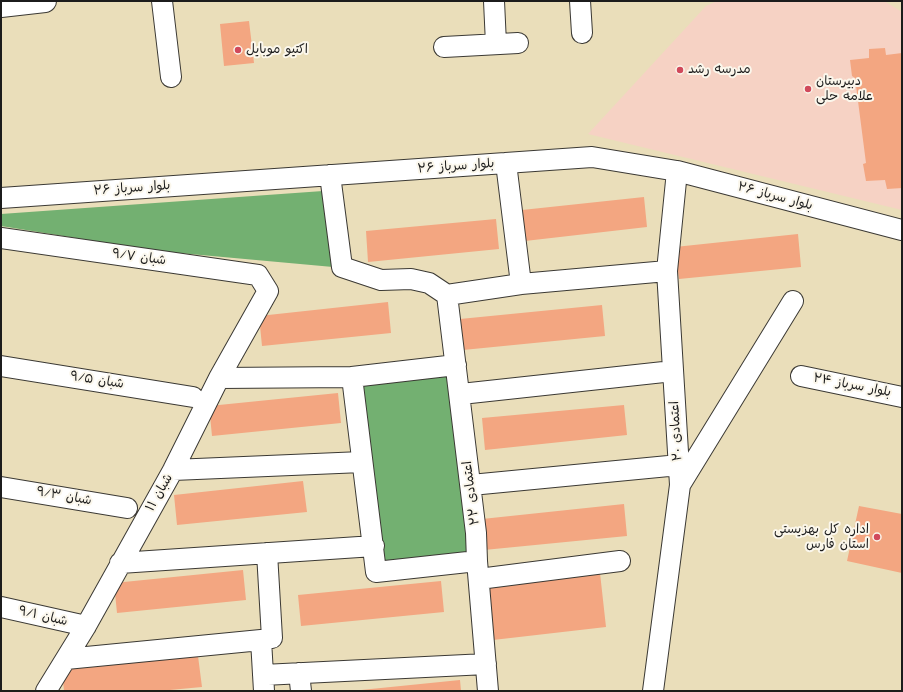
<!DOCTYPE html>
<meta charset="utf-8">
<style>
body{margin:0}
#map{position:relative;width:903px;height:692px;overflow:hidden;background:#eadeba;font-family:"Architects Daughter",sans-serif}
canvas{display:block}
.frame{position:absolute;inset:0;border:2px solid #1c1c1c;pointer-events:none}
</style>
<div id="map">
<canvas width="903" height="692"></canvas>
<div class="frame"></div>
</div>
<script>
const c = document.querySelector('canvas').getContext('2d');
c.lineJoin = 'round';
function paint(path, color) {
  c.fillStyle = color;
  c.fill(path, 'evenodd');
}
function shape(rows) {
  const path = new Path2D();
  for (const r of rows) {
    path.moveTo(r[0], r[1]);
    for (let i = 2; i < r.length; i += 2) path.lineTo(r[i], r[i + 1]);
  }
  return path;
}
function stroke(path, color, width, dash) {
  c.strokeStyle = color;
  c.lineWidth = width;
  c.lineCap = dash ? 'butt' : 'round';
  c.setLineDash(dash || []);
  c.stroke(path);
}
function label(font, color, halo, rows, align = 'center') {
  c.font = font + ' "Architects Daughter","Playpen Sans Arabic",sans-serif';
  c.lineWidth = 4;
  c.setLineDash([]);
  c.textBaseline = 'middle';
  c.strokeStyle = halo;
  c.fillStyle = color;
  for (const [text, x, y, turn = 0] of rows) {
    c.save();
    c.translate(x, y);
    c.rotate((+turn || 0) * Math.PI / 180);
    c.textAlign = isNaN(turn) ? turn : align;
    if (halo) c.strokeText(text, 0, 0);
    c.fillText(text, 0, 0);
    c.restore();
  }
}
paint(shape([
 [717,1,884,1,902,12,902,210,588,134,706,6]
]), '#f6d2c4');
paint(shape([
 [323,191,333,267,157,251,1,226,1,214],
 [450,371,472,552,380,563,358,382]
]), '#73b071');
paint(shape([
 [249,21,254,63,224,66,220,24],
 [885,48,886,55,902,53,902,188,887,189,885,180,866,181,863,164,866,163,855,78,852,76,850,60,869,58,869,49],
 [644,197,647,227,525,241,522,210],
 [496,219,499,249,368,262,366,231],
 [798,234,801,267,679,279,675,247],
 [388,302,391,333,262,346,259,316],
 [602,305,605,336,463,350,460,319],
 [338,393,341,423,212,436,209,406],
 [624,405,627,435,485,450,482,418],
 [303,481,307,512,177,525,174,495],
 [624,504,627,536,484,550,482,519],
 [859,506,902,514,902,573,847,561],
 [243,570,246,600,117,613,114,583],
 [600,573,606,627,493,640,487,586],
 [441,581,444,612,301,626,298,595],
 [198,656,202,687,159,691,64,691,62,670],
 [460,680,461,691,362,691,361,690]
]), '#f3a681');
const minor = shape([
 [162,1,171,77],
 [494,1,496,44],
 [580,1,582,33],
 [444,47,518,43],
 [506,163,521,284],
 [330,175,342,267,381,280,411,279,429,283,447,295,521,284,667,271],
 [1,198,592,157,677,171,902,230],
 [1,238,258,275,268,291,219,378,173,470,86,626,46,691],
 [447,295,476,533,477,561,488,691],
 [1,366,193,397],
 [801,376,902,397],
 [352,377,376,572,477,561],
 [219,378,352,377,456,365],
 [461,394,673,371],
 [173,470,362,462],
 [471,485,679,465],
 [680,485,793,301],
 [1,487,127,508],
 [120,563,374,546],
 [479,579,620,561],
 [1,607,86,626],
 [261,640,272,638,267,553],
 [66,659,261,640,264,691],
 [299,673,301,691],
 [263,675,486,664],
 [653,691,680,485,667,271,677,171]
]);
const major = shape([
 [1,6,45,1]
]);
stroke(minor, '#3b3934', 22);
stroke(major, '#3b3934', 24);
stroke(minor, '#fff', 20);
stroke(major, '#fff', 22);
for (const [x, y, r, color] of [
 [238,50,4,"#d1495b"],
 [680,70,4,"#d1495b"],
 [808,89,4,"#d1495b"],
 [877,537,4,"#d1495b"]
]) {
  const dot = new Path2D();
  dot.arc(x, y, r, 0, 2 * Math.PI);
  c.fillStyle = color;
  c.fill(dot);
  stroke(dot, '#fbf7ec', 1.5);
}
label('13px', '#1c1c1c', '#fbf7ec', [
 ["اکتیو موبایل",246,50],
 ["مدرسه رشد",688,70],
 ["دبیرستان",816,82],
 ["علامه حلی",816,97],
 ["اداره کل بهزیستی",869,530,"right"],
 ["استان فارس",869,545,"right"]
], 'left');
label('13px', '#1c1c1c', '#fbf7ec', [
 ["۲۶ بلوار سرباز",456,167,-4],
 ["۲۶ بلوار سرباز",132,189,-4],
 ["۲۶ بلوار سرباز",775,197,15],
 ["۹/۷ شبان",139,258,8],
 ["۹/۵ شبان",97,381,9],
 ["۲۴ بلوار سرباز",852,386,11],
 ["۲۰ اعتمادی",677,431,-93],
 ["۱۱ شبان",160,493,-60],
 ["۲۲ اعتمادی",472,493,-97],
 ["۹/۳ شبان",64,497,10],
 ["۹/۱ شبان",43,617,13]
]);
</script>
